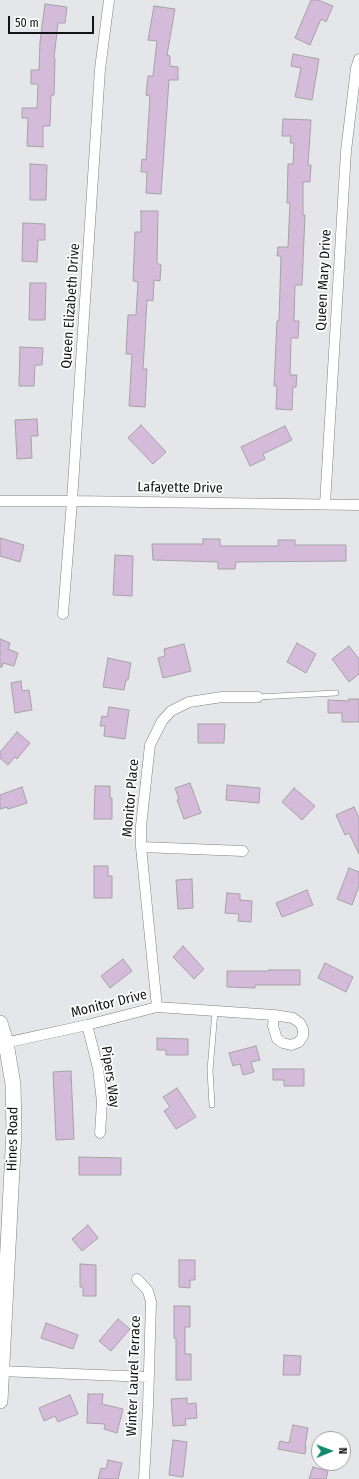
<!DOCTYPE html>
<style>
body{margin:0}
#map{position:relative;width:359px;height:1479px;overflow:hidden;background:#e5e6ea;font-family:"Fira Sans Condensed",sans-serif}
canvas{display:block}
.north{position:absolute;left:311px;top:1431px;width:40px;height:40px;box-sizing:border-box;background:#fff;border:1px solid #a1a1a1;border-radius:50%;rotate:89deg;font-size:11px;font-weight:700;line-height:16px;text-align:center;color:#131415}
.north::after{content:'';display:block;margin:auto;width:14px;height:18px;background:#118b6f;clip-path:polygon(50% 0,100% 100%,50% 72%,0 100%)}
.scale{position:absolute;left:8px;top:16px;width:86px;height:18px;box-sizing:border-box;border:2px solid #131415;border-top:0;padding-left:5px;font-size:12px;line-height:14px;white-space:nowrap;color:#131415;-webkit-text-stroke:3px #fff;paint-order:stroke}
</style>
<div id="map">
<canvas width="359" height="1479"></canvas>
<div class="north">N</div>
<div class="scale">50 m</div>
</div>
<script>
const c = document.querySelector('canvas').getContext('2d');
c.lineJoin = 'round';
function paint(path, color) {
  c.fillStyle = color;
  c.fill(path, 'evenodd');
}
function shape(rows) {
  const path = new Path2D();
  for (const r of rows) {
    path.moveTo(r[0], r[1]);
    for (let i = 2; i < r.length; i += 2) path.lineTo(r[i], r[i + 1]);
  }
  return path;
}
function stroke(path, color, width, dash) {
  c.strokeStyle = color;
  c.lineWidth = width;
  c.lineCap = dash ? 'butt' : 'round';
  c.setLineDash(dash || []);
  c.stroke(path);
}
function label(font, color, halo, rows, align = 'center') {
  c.font = font + ' "Fira Sans Condensed",sans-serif';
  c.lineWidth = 3.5;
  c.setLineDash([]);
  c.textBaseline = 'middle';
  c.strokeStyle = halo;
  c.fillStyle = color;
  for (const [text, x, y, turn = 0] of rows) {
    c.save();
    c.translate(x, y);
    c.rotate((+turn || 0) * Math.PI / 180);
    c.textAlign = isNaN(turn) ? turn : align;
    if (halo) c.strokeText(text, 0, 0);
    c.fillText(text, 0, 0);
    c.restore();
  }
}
const building = shape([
 [311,0,318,0,333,6,326,22,321,19,310,45,295,38,311,0],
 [45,4,67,7,65,23,58,23,54,58,55,58,54,95,51,95,50,126,43,126,43,147,27,146,28,118,22,118,22,108,37,108,38,84,31,84,31,70,39,70,40,42,45,4],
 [154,6,175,9,167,55,170,56,170,66,178,67,178,80,169,80,161,194,146,193,147,172,141,172,142,159,146,160,150,96,146,95,148,76,153,76,157,41,148,40,154,6],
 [293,54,319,59,312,100,295,97,301,68,291,66,293,54],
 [283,119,311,120,308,165,311,165,310,182,303,182,303,215,305,215,302,285,295,285,294,321,299,321,298,338,291,338,290,375,297,375,296,387,293,387,292,410,276,409,277,386,274,386,277,321,279,321,281,256,277,256,278,247,288,247,290,203,287,203,288,164,293,164,294,143,290,143,291,136,282,136,283,119],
 [30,164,47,165,46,200,30,200,30,164],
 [141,211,158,211,157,263,161,265,160,281,154,280,153,301,147,300,143,369,147,369,145,407,129,406,132,354,126,354,128,315,136,315,138,282,133,281,135,232,141,232,141,211],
 [23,223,45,224,45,240,38,240,37,262,22,261,23,223],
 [30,283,46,283,45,320,29,320,30,283],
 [20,347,43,348,42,365,35,365,34,386,19,386,20,347],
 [37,419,38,436,31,436,32,458,17,459,15,420,37,419],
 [141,425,166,452,153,464,128,438,141,425],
 [285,426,292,440,263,454,265,459,250,466,241,447,285,426],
 [0,538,24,545,20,562,0,556,0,538],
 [203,539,220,539,220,546,278,546,278,540,295,540,295,545,346,545,346,561,236,562,235,569,218,569,218,562,153,560,152,544,203,544,203,539],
 [115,555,133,556,132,596,113,595,115,555],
 [0,639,10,643,8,649,18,653,14,666,3,663,2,667,0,667,0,639],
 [297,643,316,654,306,673,287,662,297,643],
 [184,644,191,671,163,678,158,658,165,656,164,649,184,644],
 [349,646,359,659,359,674,349,682,332,659,349,646],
 [108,658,131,663,128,680,126,680,124,690,103,687,108,658],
 [21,681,22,691,29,690,32,710,15,713,11,683,21,681],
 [349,699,359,699,359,722,342,722,342,713,328,713,328,700,349,701,349,699],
 [109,707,129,710,125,739,104,736,105,726,100,726,102,716,107,717,109,707],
 [198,724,225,724,224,743,198,743,198,724],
 [17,732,30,743,17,759,15,757,8,765,0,758,0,752,17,732],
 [190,783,201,813,184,819,177,800,179,799,175,788,190,783],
 [227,785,260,788,259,803,226,800,227,785],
 [95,786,110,786,110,798,112,798,112,819,94,819,95,786],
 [22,787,27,803,8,809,7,807,0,809,0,795,22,787],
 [294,788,315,806,302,820,282,802,294,788],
 [354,807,359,818,359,854,349,833,345,835,336,815,354,807],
 [94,866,108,866,108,876,112,876,112,898,94,898,94,866],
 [349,868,359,872,359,886,352,905,337,899,349,868],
 [192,879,193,908,178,909,176,880,192,879],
 [307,890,313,905,282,917,276,903,307,890],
 [227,893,240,894,240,900,252,901,251,922,238,921,239,914,225,913,227,893],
 [183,946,204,969,194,979,173,957,183,946],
 [123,959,132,971,110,988,101,976,123,959],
 [325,963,353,977,346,992,318,978,325,963],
 [269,970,300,970,300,985,255,985,255,988,227,987,227,971,269,971,269,970],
 [157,1038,188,1039,188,1055,166,1055,166,1050,157,1050,157,1038],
 [256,1046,260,1060,251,1062,254,1072,243,1075,240,1064,233,1066,229,1053,256,1046],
 [273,1069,304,1069,304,1086,284,1086,284,1080,273,1080,273,1069],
 [71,1071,74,1139,56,1140,53,1072,71,1071],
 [177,1088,196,1117,176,1129,164,1111,170,1107,163,1097,177,1088],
 [79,1157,121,1158,121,1175,79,1175,79,1157],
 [88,1225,98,1238,82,1251,72,1239,88,1225],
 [179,1260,195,1260,195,1280,190,1280,190,1288,179,1287,179,1260],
 [80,1264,96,1265,96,1296,83,1296,83,1287,80,1287,80,1264],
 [174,1306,190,1306,190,1327,185,1327,185,1354,191,1354,191,1380,176,1380,176,1338,174,1338,174,1306],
 [118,1319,130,1329,111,1351,99,1341,118,1319],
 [46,1323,78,1335,73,1349,41,1338,46,1323],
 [284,1355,301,1356,300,1375,283,1375,284,1355],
 [88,1394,103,1394,102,1404,123,1409,117,1433,104,1429,105,1424,87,1423,88,1394],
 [70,1395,78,1414,58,1422,55,1416,44,1421,39,1408,70,1395],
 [187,1398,187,1404,196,1403,197,1418,185,1419,186,1425,173,1426,171,1399,187,1398],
 [293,1425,308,1428,305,1446,306,1446,305,1454,278,1449,280,1441,289,1443,293,1425],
 [173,1440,187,1442,183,1477,169,1475,173,1440],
 [108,1460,122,1463,118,1479,98,1479,101,1468,106,1469,108,1460],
 [313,1467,328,1471,326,1479,309,1479,313,1467]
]);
paint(building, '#d5bbda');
stroke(building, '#a5a2a5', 1);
const lane = shape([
 [258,697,336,693],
 [212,1105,210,1070,215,1011]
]);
const street = shape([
 [0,501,72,501,359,505],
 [325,504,346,151,356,68,359,59],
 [63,614,72,501,100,69,109,0],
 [141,847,243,851],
 [157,1007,141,847,141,826,150,745,162,721,171,711,189,702,222,697,258,697],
 [87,1025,98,1068,102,1102,100,1133],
 [0,1044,87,1025,157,1007,274,1015,293,1018,300,1023,303,1029,303,1036,299,1042,291,1045,283,1043,277,1039,273,1026,274,1015],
 [137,1279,148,1291,151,1302,148,1406,144,1479],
 [0,1371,149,1377]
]);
const secondary = shape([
 [0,1023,6,1043,13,1084,14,1131,0,1401]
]);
stroke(lane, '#808185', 6);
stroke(street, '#808185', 11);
stroke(secondary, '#808185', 16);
stroke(lane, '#fff', 5);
stroke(street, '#fff', 10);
stroke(secondary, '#fff', 15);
label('14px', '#131415', '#fff', [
 ["Queen Mary Drive",324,280,-87],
 ["Queen Elizabeth Drive",71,306,-86],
 ["Lafayette Drive",180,488,1],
 ["Monitor Place",131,798,-85],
 ["Monitor Drive",109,1004,-14],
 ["Pipers Way",110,1077,82],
 ["Hines Road",13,1139,-89],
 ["Winter Laurel Terrace",134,1376,-88]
]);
</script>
